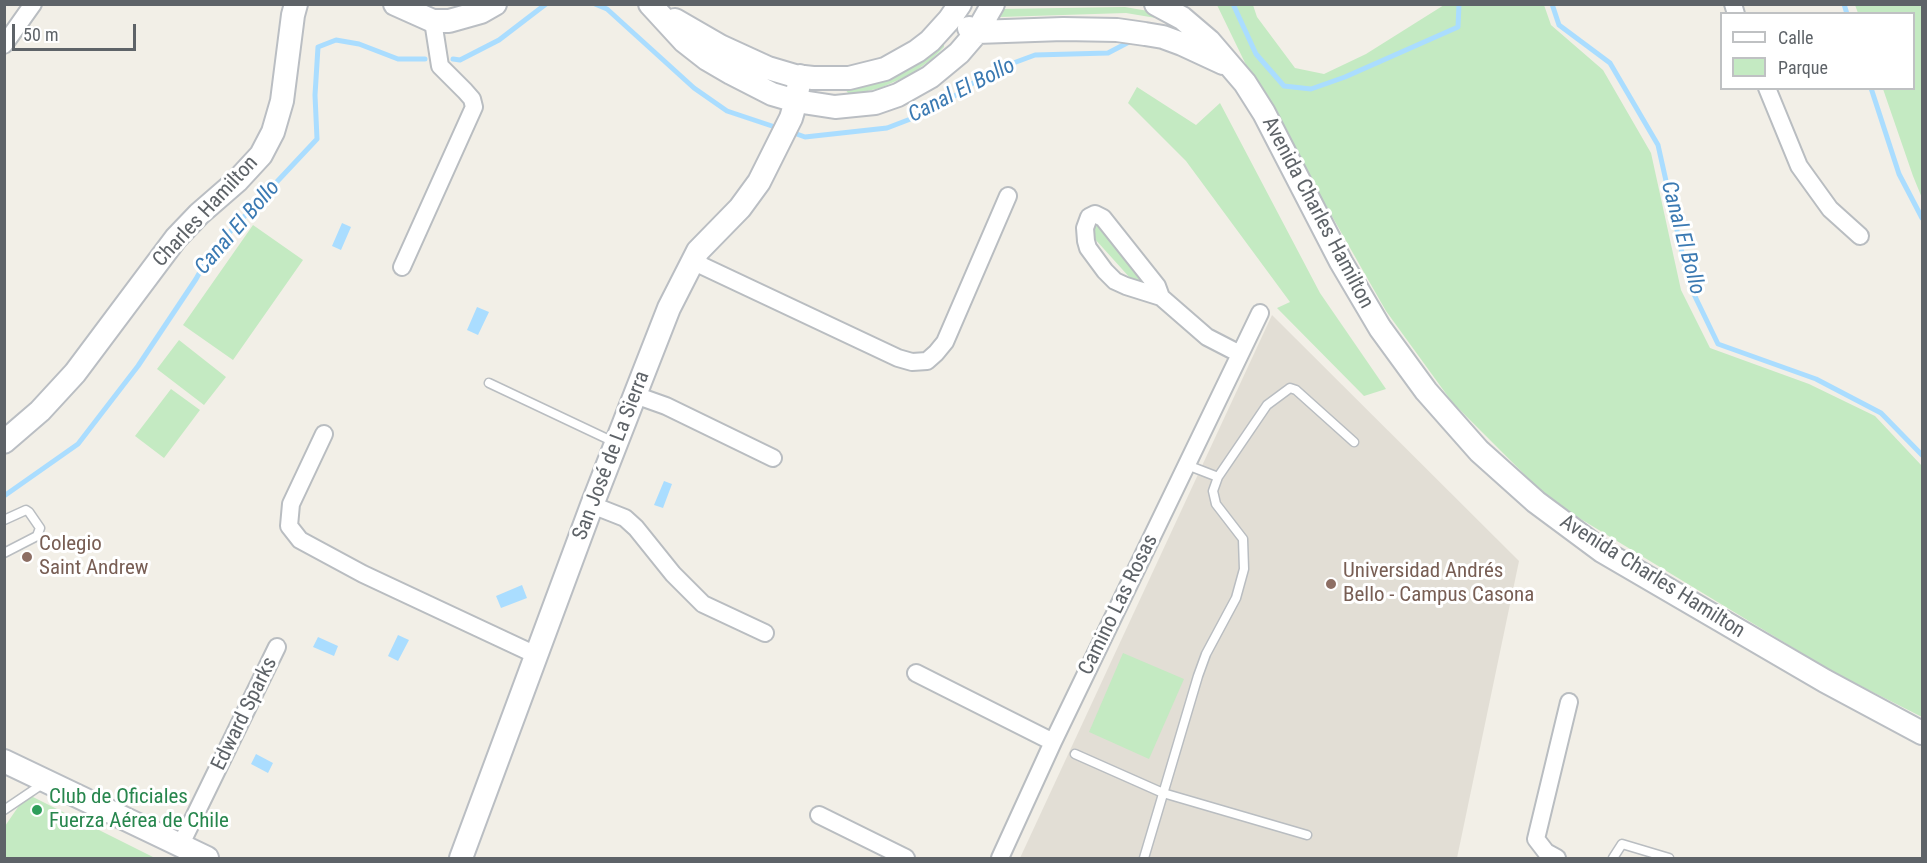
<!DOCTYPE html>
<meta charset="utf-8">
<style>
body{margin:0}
#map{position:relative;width:1927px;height:863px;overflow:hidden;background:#f2efe7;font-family:"Roboto Condensed",sans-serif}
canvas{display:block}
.frame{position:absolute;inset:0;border:6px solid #5e6368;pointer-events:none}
.legend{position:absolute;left:1720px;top:12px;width:195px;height:78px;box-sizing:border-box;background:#fff;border:2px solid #bfc1c3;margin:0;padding:8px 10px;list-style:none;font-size:18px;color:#5e6368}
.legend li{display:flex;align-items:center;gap:12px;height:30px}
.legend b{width:30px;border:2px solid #bfc1c3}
.scale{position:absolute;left:12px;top:24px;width:124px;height:27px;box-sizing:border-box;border:3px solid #5e6368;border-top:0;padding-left:8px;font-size:18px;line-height:21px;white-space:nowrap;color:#5e6368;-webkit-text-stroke:4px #fff;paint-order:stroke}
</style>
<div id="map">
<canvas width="1927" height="863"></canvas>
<div class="frame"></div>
<ul class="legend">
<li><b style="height:8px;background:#fff"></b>Calle</li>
<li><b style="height:16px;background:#c4eac2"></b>Parque</li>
</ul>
<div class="scale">50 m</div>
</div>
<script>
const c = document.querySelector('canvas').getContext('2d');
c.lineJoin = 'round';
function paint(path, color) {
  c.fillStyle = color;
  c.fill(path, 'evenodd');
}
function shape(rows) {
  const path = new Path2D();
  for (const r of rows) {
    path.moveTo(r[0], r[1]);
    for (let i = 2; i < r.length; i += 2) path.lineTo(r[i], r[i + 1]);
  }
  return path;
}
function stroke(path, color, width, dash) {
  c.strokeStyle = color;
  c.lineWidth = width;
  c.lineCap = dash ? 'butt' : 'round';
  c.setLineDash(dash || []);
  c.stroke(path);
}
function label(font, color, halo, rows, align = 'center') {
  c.font = font + ' "Roboto Condensed",sans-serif';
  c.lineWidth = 6;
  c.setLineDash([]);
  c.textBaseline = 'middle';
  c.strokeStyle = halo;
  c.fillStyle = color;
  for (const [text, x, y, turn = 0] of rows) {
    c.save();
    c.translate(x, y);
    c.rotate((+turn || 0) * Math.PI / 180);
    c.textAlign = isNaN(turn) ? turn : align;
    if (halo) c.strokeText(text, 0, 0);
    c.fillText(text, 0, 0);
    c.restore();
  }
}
paint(shape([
 [1272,315,1519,561,1457,858,1020,858]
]), '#e2ded5');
paint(shape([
 [1217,5,1253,5,1257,17,1295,68,1324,74,1366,54,1444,5,1544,5,1551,25,1603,70,1651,153,1681,290,1710,348,1809,384,1875,416,1922,466,1922,717,1833,672,1551,501,1452,402,1386,311,1248,69],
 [1855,5,1922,5,1922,198,1913,176,1883,89,1914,88,1914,14,1858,13],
 [1125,7,1154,12,1157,15,1156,18,1126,13,1000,17,997,15,998,9],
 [938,43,944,44,944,47,932,59,910,75,880,88,855,94,848,93,845,89],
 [1137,87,1196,125,1220,103,1320,293,1386,389,1364,396,1277,308,1290,302,1186,161,1128,103],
 [1093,223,1102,226,1146,282,1140,284,1131,279,1094,238],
 [253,225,303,260,233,360,183,325],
 [179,340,226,377,204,405,157,369],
 [171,389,200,410,164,458,135,436],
 [1123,653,1184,679,1149,759,1089,732],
 [27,794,155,858,5,858,5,826]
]), '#c4eac2');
paint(shape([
 [342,223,351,227,341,250,332,246],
 [477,307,489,312,478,335,467,330],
 [664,481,672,484,663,508,654,505],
 [522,585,527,598,501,608,496,596],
 [398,635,409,640,398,661,388,656],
 [318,637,338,646,334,656,313,647],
 [256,754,273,763,268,773,251,764]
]), '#adf');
stroke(shape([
 [595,4,607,9,694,88,727,111,775,127],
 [1233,4,1256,54,1284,86,1311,89,1345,77,1458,27,1459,4],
 [1552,4,1559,25,1610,63,1658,145,1689,284,1718,344,1816,379,1881,413,1922,455],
 [1844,4,1847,14],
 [453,59,460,60,499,40,546,4],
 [1871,88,1899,174,1922,218],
 [794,133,805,137,887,128,934,110,989,72,1035,55,1108,53,1129,42],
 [4,496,78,444,138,366,196,279,211,252,317,139,315,95,318,47,336,40,359,44,398,59,425,59]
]), '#adf', 5);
const lane = shape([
 [489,383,616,443],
 [1187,465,1218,477],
 [4,520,26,510,29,512,40,528,37,536,4,553],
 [1075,754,1163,793,1307,835],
 [4,810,44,783],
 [1144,858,1198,676,1206,654,1236,598,1244,569,1243,539,1216,504,1213,491,1218,477,1267,405,1290,388,1296,390,1354,442],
 [1613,858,1622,844,1669,858]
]);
const street = shape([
 [1733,4,1736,14],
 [4,45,33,4],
 [1767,88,1799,166,1830,209,1860,236],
 [692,261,898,358,912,362,927,361,936,353,945,342,1008,196],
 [402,267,474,107,472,99,465,91,440,66,433,21],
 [1161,297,1126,286,1115,281,1105,271,1088,248,1086,241,1085,228,1089,217,1095,214,1103,218,1157,286,1161,297,1207,337,1240,354],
 [635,395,666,406,773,458],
 [324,434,291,504,289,526,300,540,363,574,536,655],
 [592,505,625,518,636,528,673,574,703,604,765,633],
 [916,673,1053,742],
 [819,815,906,858],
 [180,846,277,647],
 [1000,858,1053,742,1260,313],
 [1557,858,1546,852,1536,839,1569,702]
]);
const secondary = shape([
 [395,4,433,21,449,21,481,12,495,4],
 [650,4,684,41,707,59,731,73,772,94,796,101,835,107,875,103,898,95,930,77,959,53,977,32,993,4],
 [1156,4,1182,18,1209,41,1245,83,1264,113,1341,262,1380,328,1426,391,1479,451,1536,502,1602,551,1825,681,1922,733],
 [675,20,720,46,768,68,795,76,813,78,849,78,885,69,917,51,930,41,949,20,960,4],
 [969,28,977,32,1063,29,1117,30,1145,34,1163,37,1182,44,1223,63],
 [4,442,40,411,75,373,176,238,199,214,237,181,261,155,273,132,282,101,293,15,296,4],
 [4,761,207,858],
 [461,858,592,505,669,308,698,251,740,208,759,182,791,118,796,101,800,76]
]);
stroke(lane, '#b9bdc1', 11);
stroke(street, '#b9bdc1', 20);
stroke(secondary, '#babec3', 26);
stroke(lane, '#fff', 8);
stroke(street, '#fff', 16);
stroke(secondary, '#fff', 22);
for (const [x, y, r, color] of [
 [27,557,6,"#8d6e63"],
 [1331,584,6,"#8d6e63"],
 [37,810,6,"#2e9e5b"]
]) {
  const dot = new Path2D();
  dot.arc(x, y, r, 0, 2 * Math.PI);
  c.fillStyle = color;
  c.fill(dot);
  stroke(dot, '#fff', 2);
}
label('21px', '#5e6368', '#fff', [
 ["Charles Hamilton",206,212,-47],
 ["Avenida Charles Hamilton",1317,213,62],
 ["San José de La Sierra",612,456,-69],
 ["Avenida Charles Hamilton",1652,577,32],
 ["Camino Las Rosas",1119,605,-64],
 ["Edward Sparks",245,714,-64]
]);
label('21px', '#785e54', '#fff', [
 ["Colegio",39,545],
 ["Saint Andrew",39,569],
 ["Universidad Andrés",1343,572],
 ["Bello - Campus Casona",1343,596]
], 'left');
label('21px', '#27864d', '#fff', [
 ["Club de Oficiales",49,798],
 ["Fuerza Aérea de Chile",49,822]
], 'left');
label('italic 22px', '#3a79b2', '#fff', [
 ["Canal El Bollo",962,91,-27],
 ["Canal El Bollo",238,228,-49],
 ["Canal El Bollo",1682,238,75]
]);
</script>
